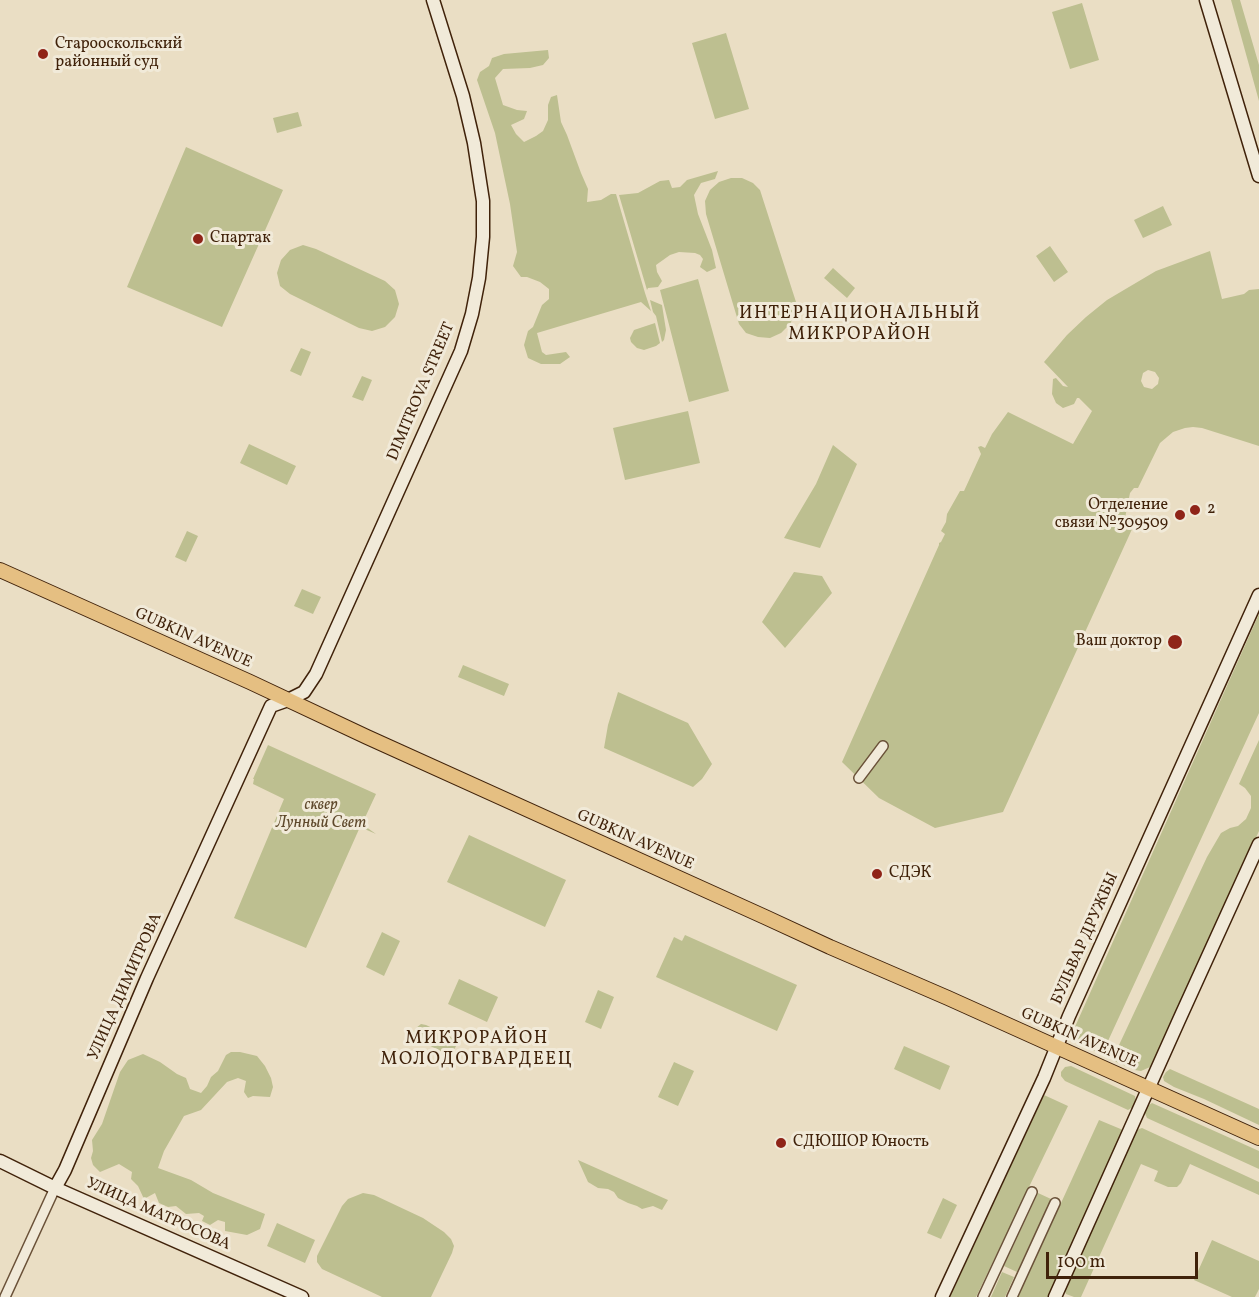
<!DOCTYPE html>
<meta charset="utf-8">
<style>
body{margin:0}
#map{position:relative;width:1259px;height:1297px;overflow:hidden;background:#eadec4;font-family:Vollkorn,serif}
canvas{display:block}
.scale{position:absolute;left:1046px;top:1252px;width:152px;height:27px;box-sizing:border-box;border:3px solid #40220a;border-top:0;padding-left:8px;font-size:18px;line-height:21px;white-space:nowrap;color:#40220a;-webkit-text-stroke:4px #f1ead9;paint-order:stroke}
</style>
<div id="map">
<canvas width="1259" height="1297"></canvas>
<div class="scale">100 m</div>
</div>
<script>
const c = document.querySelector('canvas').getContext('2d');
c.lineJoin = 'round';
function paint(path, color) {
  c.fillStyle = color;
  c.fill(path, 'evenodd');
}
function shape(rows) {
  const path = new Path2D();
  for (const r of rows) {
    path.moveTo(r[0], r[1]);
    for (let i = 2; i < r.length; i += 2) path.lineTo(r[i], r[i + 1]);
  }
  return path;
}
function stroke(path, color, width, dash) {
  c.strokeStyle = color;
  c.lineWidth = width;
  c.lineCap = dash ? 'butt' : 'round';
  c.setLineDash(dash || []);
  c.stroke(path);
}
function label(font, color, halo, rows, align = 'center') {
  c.font = font + ' Vollkorn,serif';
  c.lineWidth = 6;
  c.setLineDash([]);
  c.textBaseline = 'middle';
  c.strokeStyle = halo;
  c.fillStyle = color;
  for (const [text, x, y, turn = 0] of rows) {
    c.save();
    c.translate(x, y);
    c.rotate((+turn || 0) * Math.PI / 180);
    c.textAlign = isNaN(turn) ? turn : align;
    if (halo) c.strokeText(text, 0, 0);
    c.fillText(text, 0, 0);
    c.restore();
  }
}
paint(shape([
 [1231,0,1240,0,1259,65,1259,101],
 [1082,3,1099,60,1070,69,1052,12],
 [726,33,749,109,715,119,692,43],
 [548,50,549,58,543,65,530,68,503,69,495,78,503,105,517,110,527,111,524,119,511,125,516,134,524,142,536,136,543,131,548,120,548,105,551,97,557,95,561,122,567,135,581,173,588,189,587,202,601,200,611,194,616,194,645,293,651,311,641,302,537,333,542,352,546,355,566,352,570,357,560,364,541,364,528,358,524,345,528,331,533,327,542,305,549,299,549,289,540,282,527,277,521,277,513,266,517,252,510,204,495,133,477,80,480,72,489,66,492,58,504,54],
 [298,112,302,126,277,133,273,118],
 [186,147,283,190,222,327,127,287],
 [718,171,715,179,701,183,694,195,698,214,712,250,716,268,707,272,700,267,703,259,700,255,695,253,679,252,670,255,656,265,657,272,662,281,658,287,648,288,647,290,619,195,638,193,660,181,669,180,672,188,680,187,687,180],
 [731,178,742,178,753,183,760,190,796,302,795,314,790,324,781,333,770,338,758,337,746,333,739,324,706,214,705,201,710,190,719,182],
 [1163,206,1172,225,1143,238,1134,220],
 [303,245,316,249,385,281,395,290,399,304,395,317,385,327,372,331,359,328,290,294,280,286,277,273,281,260,290,250],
 [1050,246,1068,272,1054,282,1036,256],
 [1210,251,1222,299,1244,294,1249,290,1259,289,1259,446,1202,428,1193,427,1185,428,1173,432,1160,443,1138,488,1134,488,1130,493,1124,523,1133,527,1003,812,935,828,879,798,842,762,939,545,939,543,941,542,945,534,941,531,946,522,947,514,960,491,964,491,981,454,978,447,981,446,985,448,992,434,1008,412,1073,444,1092,411,1079,398,1077,398,1074,404,1063,408,1056,403,1052,394,1053,379,1056,378,1063,386,1068,387,1044,362,1067,335,1086,317,1107,300,1156,271],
 [1148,370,1155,372,1159,378,1158,384,1152,389,1144,387,1141,381,1143,373],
 [833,268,855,288,847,298,824,278],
 [698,279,729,391,689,402,660,290],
 [650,300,662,305,666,330,664,340,662,342,656,316,653,312],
 [655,323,660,343,656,346,644,350,637,348,631,342,630,338,634,330],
 [301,348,311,352,301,376,290,371],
 [362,376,372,380,363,401,352,397],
 [688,411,700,463,625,480,613,428],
 [249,444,296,466,287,485,240,463],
 [833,445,857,464,820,548,784,538,816,484],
 [187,531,198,536,186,562,175,557],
 [794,572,822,576,832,593,785,648,762,622],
 [302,589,321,597,313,614,294,606],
 [1259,614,1259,713,1102,1054,1087,1048,1078,1042,1073,1036,1074,1029],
 [463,665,509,684,504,696,458,677],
 [618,692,688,723,712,764,702,779,693,787,604,748,608,725],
 [1259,740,1259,831,1155,1060,1150,1067,1141,1071,1135,1070,1112,1060,1207,857,1221,833,1230,828,1238,826,1246,819,1251,808,1251,796,1245,788,1239,784],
 [268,745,376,794,362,824,376,834,360,827,306,948,234,918,284,799,253,784,254,779,253,779],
 [469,835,566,880,545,927,447,882],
 [382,932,400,941,384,976,366,967],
 [685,935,797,985,777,1031,656,977,674,937,682,941],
 [459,979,498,997,487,1022,448,1004],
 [598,990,614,997,601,1029,585,1022],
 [421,1024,426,1025,451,1037,455,1042,456,1046,454,1050,451,1053,445,1053,420,1041,415,1037,414,1032,416,1028],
 [904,1046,950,1066,940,1090,894,1069],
 [231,1052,240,1052,257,1056,265,1066,271,1078,273,1087,270,1097,253,1096,248,1098,244,1092,246,1081,238,1078,227,1082,201,1110,184,1116,164,1151,158,1168,191,1180,213,1193,265,1214,260,1229,247,1235,225,1231,225,1222,218,1220,210,1225,202,1221,204,1216,199,1213,186,1214,176,1206,168,1207,159,1203,155,1193,144,1199,138,1186,131,1179,132,1172,119,1164,100,1172,93,1165,91,1158,93,1151,92,1140,102,1124,120,1072,128,1060,143,1054,160,1062,177,1074,186,1078,190,1089,201,1093,207,1086,211,1077,218,1071,226,1055],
 [674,1062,694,1071,678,1106,658,1097],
 [1071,1066,1135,1096,1136,1102,1133,1107,1128,1110,1065,1081,1061,1076,1061,1072,1065,1067],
 [1170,1069,1259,1109,1259,1125,1204,1099,1174,1087,1164,1081,1163,1077,1166,1072],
 [1044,1095,1068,1106,976,1297,950,1297],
 [1152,1103,1259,1151,1259,1169,1147,1118,1144,1111,1146,1107],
 [1099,1120,1123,1130,1048,1297,1018,1297],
 [1142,1128,1259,1182,1259,1195,1190,1164,1181,1183,1177,1187,1168,1187,1154,1181,1158,1171,1141,1164,1081,1297,1074,1297,1066,1294,1065,1291,1067,1285,1132,1138,1136,1130],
 [578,1160,668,1200,662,1210,653,1206,642,1209,637,1206,628,1203,618,1198,614,1192,608,1189,598,1188,588,1182],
 [363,1193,374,1195,423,1218,444,1232,451,1239,454,1246,452,1253,431,1297,382,1297,322,1269,317,1262,317,1256,342,1206,348,1199],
 [1038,1193,1051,1199,1017,1272,1004,1266],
 [943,1198,957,1205,941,1239,927,1233],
 [277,1223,315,1240,305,1263,267,1246],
 [1212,1240,1259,1261,1259,1289,1255,1297,1232,1297,1194,1280],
 [1002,1272,1014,1277,1005,1297,991,1297]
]), '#bdbf90');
const street = shape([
 [859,778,883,746],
 [5,1297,55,1188],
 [983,1297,1032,1192],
 [1012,1297,1055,1203]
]);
const secondary = shape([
 [1206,0,1259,176],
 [0,1161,55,1188,302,1297],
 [55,1188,65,1170,147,978,271,706,288,700,304,692,316,674,461,351,472,314,479,278,483,237,483,201,474,143,463,96,433,0],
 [942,1297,1044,1078,1069,1016,1259,595],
 [1055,1297,1179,1020,1259,844]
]);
const primary = shape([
 [0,570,250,682,367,737,765,917,830,947,948,998,1259,1138]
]);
stroke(street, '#6a5138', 12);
stroke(secondary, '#40220a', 15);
stroke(primary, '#40220a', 16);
stroke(street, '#f1ead9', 9);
stroke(secondary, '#f1ead9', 12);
stroke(primary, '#e5bf82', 14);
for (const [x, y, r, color] of [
 [43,54,6,"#8f2418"],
 [198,239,6,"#8f2418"],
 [1195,510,6,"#8f2418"],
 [1180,515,6,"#8f2418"],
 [1175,642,8,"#8f2418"],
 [877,874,6,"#8f2418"],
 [781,1143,6,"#8f2418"]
]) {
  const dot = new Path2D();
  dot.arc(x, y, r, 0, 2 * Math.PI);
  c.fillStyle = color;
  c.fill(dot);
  stroke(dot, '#f1ead9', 2);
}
label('16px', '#40220a', '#f1ead9', [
 ["Старооскольский",55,45],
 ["районный суд",55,63],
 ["Спартак",210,239],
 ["Отделение",1168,506,"right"],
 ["связи №309509",1168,524,"right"],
 ["2",1207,510],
 ["Ваш доктор",1162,642,"right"],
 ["СДЭК",889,874],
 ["СДЮШОР Юность",793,1143]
], 'left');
label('16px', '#40220a', '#f1ead9', [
 ["DIMITROVA STREET",422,392,-67],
 ["GUBKIN AVENUE",193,639,24],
 ["GUBKIN AVENUE",635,841,24],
 ["БУЛЬВАР ДРУЖБЫ",1086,939,-66],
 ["УЛИЦА ДИМИТРОВА",126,987,-66],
 ["GUBKIN AVENUE",1079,1039,24],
 ["УЛИЦА МАТРОСОВА",158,1215,24]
]);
label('italic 16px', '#5f492c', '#f1ead9', [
 ["сквер",321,806],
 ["Лунный Свет",321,824]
]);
c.letterSpacing = '1.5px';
label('18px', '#40220a', '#f1ead9', [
 ["ИНТЕРНАЦИОНАЛЬНЫЙ",860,315],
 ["МИКРОРАЙОН",860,336],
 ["МИКРОРАЙОН",477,1040],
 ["МОЛОДОГВАРДЕЕЦ",477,1061]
]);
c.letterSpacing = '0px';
</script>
